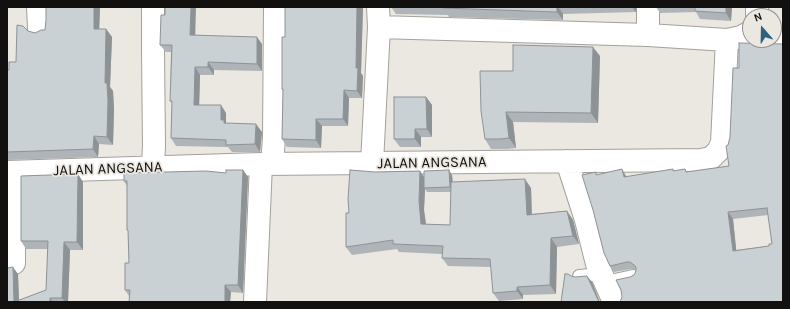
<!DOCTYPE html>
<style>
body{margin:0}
#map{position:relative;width:790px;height:309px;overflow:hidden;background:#ebe7e1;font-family:Karla,sans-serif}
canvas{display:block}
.frame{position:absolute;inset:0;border:8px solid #12110f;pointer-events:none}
.north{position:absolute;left:742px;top:8px;width:40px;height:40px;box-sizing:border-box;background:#ebe7e1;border:1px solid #94918d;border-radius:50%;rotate:340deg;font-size:11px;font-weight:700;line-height:16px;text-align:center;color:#12110f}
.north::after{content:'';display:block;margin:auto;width:14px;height:18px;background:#2d617d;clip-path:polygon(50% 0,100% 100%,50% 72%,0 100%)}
</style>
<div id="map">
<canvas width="790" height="309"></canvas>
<div class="frame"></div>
<div class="north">N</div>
</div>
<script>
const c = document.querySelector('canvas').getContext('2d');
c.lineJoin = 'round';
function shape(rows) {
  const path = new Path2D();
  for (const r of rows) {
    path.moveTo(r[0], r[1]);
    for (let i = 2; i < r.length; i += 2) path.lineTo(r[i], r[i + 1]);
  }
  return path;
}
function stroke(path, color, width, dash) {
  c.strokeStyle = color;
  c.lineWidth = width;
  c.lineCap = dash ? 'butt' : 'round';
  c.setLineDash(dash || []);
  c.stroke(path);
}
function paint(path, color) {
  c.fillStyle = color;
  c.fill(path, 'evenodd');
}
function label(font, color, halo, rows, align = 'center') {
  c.font = font + ' Karla,sans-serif';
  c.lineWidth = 3.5;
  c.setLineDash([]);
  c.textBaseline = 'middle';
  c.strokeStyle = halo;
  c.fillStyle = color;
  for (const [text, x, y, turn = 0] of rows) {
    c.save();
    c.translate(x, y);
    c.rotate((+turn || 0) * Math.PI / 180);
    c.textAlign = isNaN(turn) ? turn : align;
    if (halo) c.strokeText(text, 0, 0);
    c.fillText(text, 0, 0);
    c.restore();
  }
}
const lane = shape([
 [579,276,601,274],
 [605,282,633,276]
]);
const street = shape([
 [38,7,39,28],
 [153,7,153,52,154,145,153,167],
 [378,7,379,27,648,35,727,40,741,37,750,32],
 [757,7,757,16],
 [648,35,648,7],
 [774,37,783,39],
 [567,161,586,220,597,264,614,302],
 [372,163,379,27],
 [272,164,274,138,275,7],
 [7,172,261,164,701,160,711,158,718,151,722,143,727,40],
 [14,263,14,172],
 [255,302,261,164]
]);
stroke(lane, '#a4a19a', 14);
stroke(street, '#a4a19a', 24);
stroke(lane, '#fff', 12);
stroke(street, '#fff', 22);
paint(shape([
 [46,7,100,7,99,29,106,29,112,37,110,87,113,91,114,109,113,145,99,144,98,157,7,160,7,70,9,70,16,62,28,31,35,33,45,30,46,20],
 [285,7,363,7,361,73,363,76,362,98,349,98,348,126,322,126,321,148,287,147,282,139,283,92,282,89,285,37],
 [391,7,636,7,636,12,563,14,563,20,449,17,448,15,396,14],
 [656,7,732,7,731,21,700,19,696,12,660,13],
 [196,35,262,44,262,71,214,70,214,75,200,75,199,105,226,113,226,123,262,132,260,152,232,152,228,147,176,146,171,138,172,103,170,101,171,52,166,52,160,45],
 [783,44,783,302,630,277,634,275,636,271,636,269,631,269,614,272,610,266,598,175,626,176,627,177,673,169,673,170,687,172,729,166,728,145,730,137,739,68],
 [768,215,772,244,769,246,736,250,733,219],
 [600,56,598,123,513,122,516,148,507,149,491,149,485,139,513,71],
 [426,97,432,105,432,137,421,137,421,147,400,147,394,139],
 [243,170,248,177,243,293,231,292,230,302,129,302,129,296,125,290,129,263,128,231,127,230,127,186,124,181,226,173],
 [420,171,424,177,452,175,453,182,531,188,532,214,567,211,573,220,579,244,557,247,556,294,523,295,523,299,499,301,493,293,491,267,448,266,442,258,442,254,399,252,397,249,352,255,346,247,349,213,375,172],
 [425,189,427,192,451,192,450,225,426,224,424,210],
 [83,182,83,250,70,250,68,302,7,302,18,274,19,300,46,290,48,249,26,249,21,241]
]), '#aeb4b7');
paint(shape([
 [94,7,100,7,99,36,94,29],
 [191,7,196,7,195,43,190,35],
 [357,7,363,7,361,73,363,76,362,98,357,91,356,68],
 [557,7,558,7,563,14,563,20,557,12],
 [632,7,636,7,636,12],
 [726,7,732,7,731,21,726,13],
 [106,29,112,37,110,87,113,91,114,109,113,145,107,137,105,83],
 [257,37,262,44,262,71,257,64],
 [593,47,600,56,598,123,591,113],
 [208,62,214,70,214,75,208,67],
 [195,67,200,75,199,112,194,105],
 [344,90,349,98,348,126,343,119],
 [426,97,432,105,432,137,427,129],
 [221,105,226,113,226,123,229,127,229,131,221,120],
 [506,112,513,122,516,148,509,138],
 [316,119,322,126,321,148,316,140],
 [256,124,262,132,260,152,255,144],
 [415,129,421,137,421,147,415,139],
 [94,136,99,144,98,157,93,149],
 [622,169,626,176,628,184,624,177],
 [243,170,248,177,243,293,238,285],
 [449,170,452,175,453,192,450,187],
 [420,171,425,179,424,188,425,189,424,210,427,232,421,224,419,201],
 [78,174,83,182,83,250,77,242],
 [525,179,531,188,532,223,527,215],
 [567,211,573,220,579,244,573,236],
 [728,212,733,219,737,257,733,251],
 [551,238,557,247,556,294,550,285],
 [64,242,70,250,68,302,65,302,62,298],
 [13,267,18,274,19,302,14,302],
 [587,276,592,282,600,302,599,302],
 [225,285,231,292,230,302,225,302],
 [517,287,523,295,523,299,517,291],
 [50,298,53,302,50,302]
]), '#8d9295');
const building = shape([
 [46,7,94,7,94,29,106,29,105,83,107,83,108,101,107,137,94,136,93,149,7,152,7,70,9,70,9,62,16,62,17,25,23,26,28,31,35,33,41,30,45,30,46,20,46,7],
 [165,7,191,7,190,35,257,37,257,64,208,62,208,67,195,67,194,105,221,105,221,120,224,120,224,123,256,124,255,144,226,145,226,140,171,138,172,101,170,101,172,45,160,45,161,15,165,15,165,7],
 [285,7,357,7,356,68,358,68,357,91,344,90,343,119,316,119,316,140,282,139,283,89,282,89,282,37,285,37,285,7],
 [443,7,557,7,557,12,443,8,443,7],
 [695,7,726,7,726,13,695,11,695,7],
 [739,43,783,44,783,302,620,302,622,297,621,290,616,280,630,277,634,275,636,271,636,267,634,265,630,262,627,262,610,266,604,253,593,210,582,175,596,172,596,175,622,169,624,177,673,169,673,171,685,169,686,172,729,166,726,146,728,145,730,137,733,68,739,68,739,43],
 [767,208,772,244,769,244,769,246,733,251,728,212,767,208],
 [513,45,593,47,591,113,506,112,509,138,500,139,485,139,481,111,480,71,513,71,513,45],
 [394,97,426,97,427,129,415,129,415,139,394,139,394,97],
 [226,170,243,170,238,285,225,285,225,302,129,302,130,290,125,290,125,263,129,263,128,230,127,230,127,181,124,181,124,173,206,171,226,173,226,170],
 [350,170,375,172,420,171,419,201,421,224,450,225,451,182,525,179,527,215,567,211,573,236,551,238,550,285,517,287,517,291,493,293,490,259,442,258,443,246,393,244,393,240,346,247,346,213,349,213,348,199,350,170],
 [449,170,450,187,424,188,424,171,449,170],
 [78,174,77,242,64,242,62,298,50,298,50,302,14,302,46,290,48,241,21,241,21,176,78,174],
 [7,267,8,268,13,267,14,302,7,302,7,267],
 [565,274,568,274,571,276,575,277,587,276,599,302,561,302,565,274]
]);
paint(building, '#cad1d5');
stroke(building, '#8d9295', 1);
label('15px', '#12110f', '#ebe7e1', [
 ["JALAN ANGSANA",432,163,-1],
 ["JALAN ANGSANA",108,169,-2]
]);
</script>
